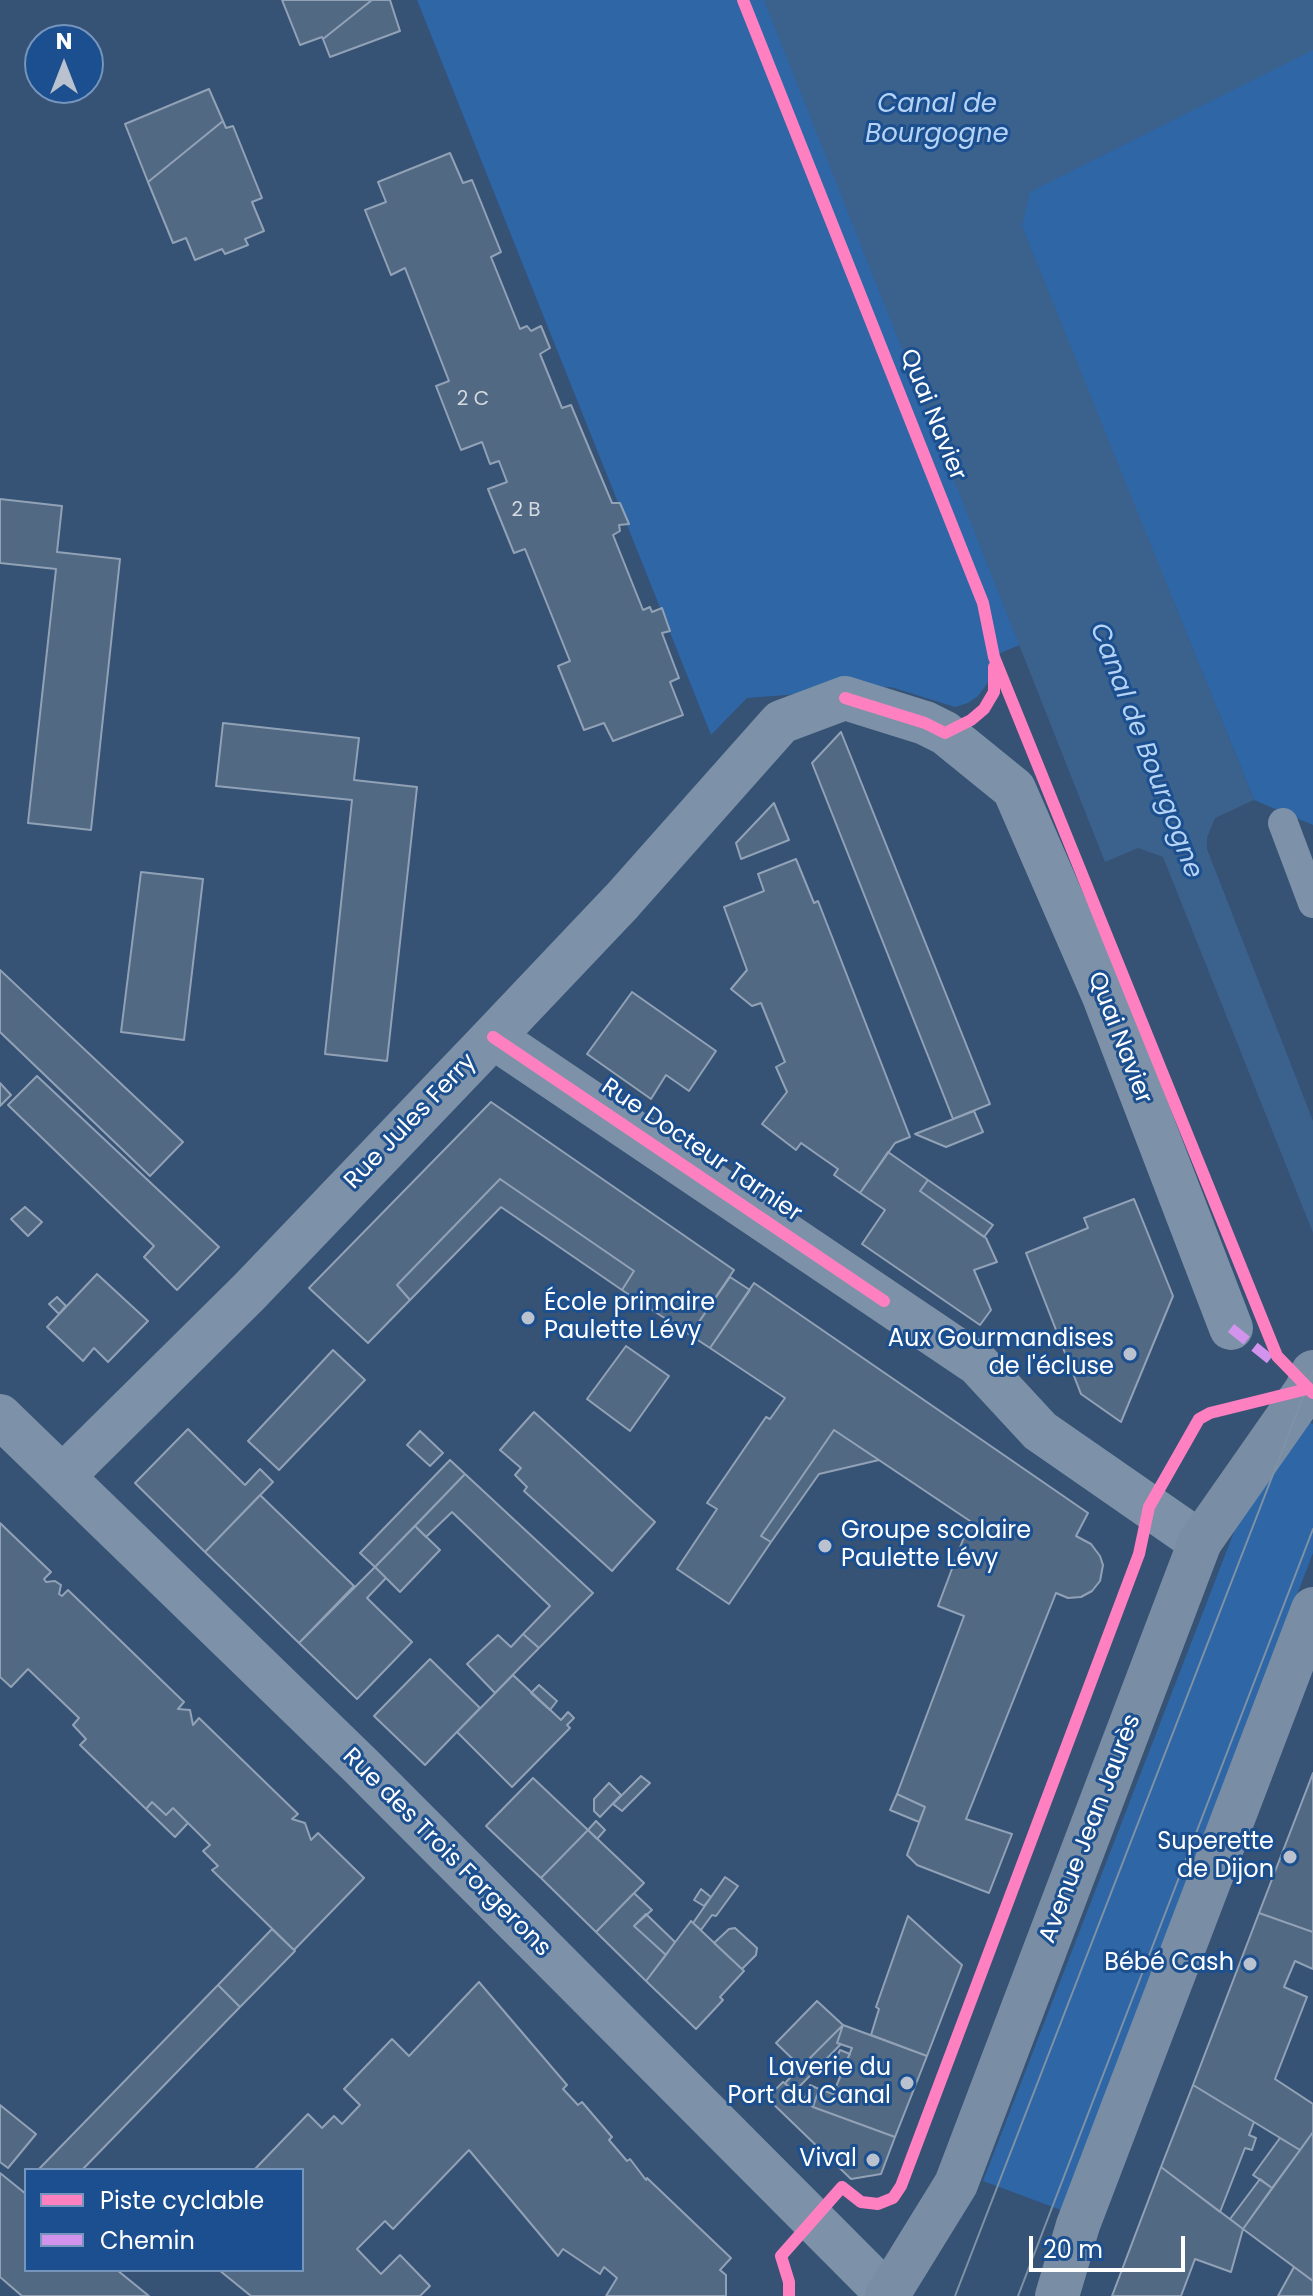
<!DOCTYPE html>
<meta charset="utf-8">
<style>
body{margin:0}
#map{position:relative;width:1313px;height:2296px;overflow:hidden;background:#365274;font-family:Poppins,sans-serif}
canvas{display:block}
.legend{position:absolute;left:24px;top:2168px;width:280px;height:104px;box-sizing:border-box;background:#1b4f8f;border:2px solid #7695bc;margin:0;padding:10px 14px;list-style:none;font-size:24px;color:#fff}
.legend li{display:flex;align-items:center;gap:16px;height:40px}
.legend b{width:40px;border:2px solid #7695bc}
.north{position:absolute;left:24px;top:24px;width:80px;height:80px;box-sizing:border-box;background:#1b4f8f;border:2px solid #7695bc;border-radius:50%;rotate:0deg;font-size:22px;font-weight:700;line-height:32px;text-align:center;color:#fff}
.north::after{content:'';display:block;margin:auto;width:28px;height:36px;background:#b9c2ce;clip-path:polygon(50% 0,100% 100%,50% 72%,0 100%)}
.scale{position:absolute;left:1029px;top:2236px;width:156px;height:36px;box-sizing:border-box;border:4px solid #fff;border-top:0;padding-left:10px;font-size:24px;line-height:28px;white-space:nowrap;color:#fff;-webkit-text-stroke:6px #1b4f8f;paint-order:stroke}
</style>
<div id="map">
<canvas width="1313" height="2296"></canvas>
<ul class="legend">
<li><b style="height:10px;background:#ff80c0"></b>Piste cyclable</li>
<li><b style="height:10px;background:#d193ec"></b>Chemin</li>
</ul>
<div class="north">N</div>
<div class="scale">20 m</div>
</div>
<script>
const c = document.querySelector('canvas').getContext('2d');
c.lineJoin = 'round';
function paint(path, color) {
  c.fillStyle = color;
  c.fill(path, 'evenodd');
}
function shape(rows) {
  const path = new Path2D();
  for (const r of rows) {
    path.moveTo(r[0], r[1]);
    for (let i = 2; i < r.length; i += 2) path.lineTo(r[i], r[i + 1]);
  }
  return path;
}
function stroke(path, color, width, dash) {
  c.strokeStyle = color;
  c.lineWidth = width;
  c.lineCap = dash ? 'butt' : 'round';
  c.setLineDash(dash || []);
  c.stroke(path);
}
function label(font, color, halo, rows, align = 'center') {
  c.font = font + ' Poppins,sans-serif';
  c.lineWidth = 6;
  c.setLineDash([]);
  c.textBaseline = 'middle';
  c.strokeStyle = halo;
  c.fillStyle = color;
  for (const [text, x, y, turn = 0] of rows) {
    c.save();
    c.translate(x, y);
    c.rotate((+turn || 0) * Math.PI / 180);
    c.textAlign = isNaN(turn) ? turn : align;
    if (halo) c.strokeText(text, 0, 0);
    c.fillText(text, 0, 0);
    c.restore();
  }
}
paint(shape([
 [417,0,1313,0,1313,825,1254,800,1166,583,991,657,991,675,987,684,978,696,968,703,955,707,891,687,747,698,711,735],
 [1305,1421,1313,1424,1313,1553,1061,2210,983,2181,1239,1519]
]), '#2f66a5');
paint(shape([
 [764,0,1313,0,1313,50,1030,192,1022,226,1254,800,1215,818,1207,838,1207,849,1313,1121,1313,1233,1163,857,1138,848,1105,862]
]), '#3b618d');
const building = shape([
 [282,0,372,0,323,39,322,37,300,45,282,0],
 [372,0,390,0,400,31,330,57,323,39,372,0],
 [209,89,223,121,148,182,125,124,209,89],
 [223,121,226,128,233,126,262,198,252,202,264,231,245,239,248,245,225,254,222,249,195,260,186,238,173,243,148,182,223,121],
 [450,153,463,183,472,180,501,252,491,257,520,329,527,326,531,331,541,326,550,348,540,354,562,408,571,405,612,503,620,503,629,524,619,525,620,531,613,535,643,610,650,607,652,612,662,608,670,631,662,633,679,678,670,682,683,715,613,741,604,723,584,730,558,666,570,661,525,549,514,553,488,489,507,482,499,461,490,464,482,442,461,450,436,386,449,381,405,268,391,275,365,210,386,202,378,182,450,153],
 [0,499,62,506,57,552,120,559,91,830,28,823,56,569,0,563,0,499],
 [223,723,359,738,354,780,417,787,387,1061,325,1054,352,800,216,786,223,723],
 [841,732,990,1104,953,1119,812,763,841,732],
 [774,803,789,840,741,859,736,843,774,803],
 [796,859,814,903,818,901,910,1137,895,1143,860,1193,834,1175,838,1169,801,1143,796,1150,762,1124,787,1092,776,1067,785,1062,761,1003,752,1006,731,989,747,970,724,907,764,891,758,874,796,859],
 [141,872,203,879,184,1040,121,1032,141,872],
 [0,970,183,1142,150,1176,0,1032,0,970],
 [632,992,716,1051,689,1091,666,1075,651,1099,587,1054,632,992],
 [37,1076,219,1247,177,1290,144,1257,154,1246,8,1105,37,1076],
 [0,1083,11,1095,0,1106,0,1083],
 [491,1102,734,1270,690,1335,622,1290,634,1271,500,1179,397,1285,410,1300,368,1343,309,1288,491,1102],
 [974,1111,983,1132,946,1147,915,1134,974,1111],
 [888,1152,928,1180,920,1191,986,1238,997,1262,974,1270,991,1310,980,1325,862,1244,885,1210,860,1193,888,1152],
 [500,1179,634,1271,622,1290,501,1207,410,1300,397,1285,500,1179],
 [928,1180,993,1225,984,1237,920,1191,928,1180],
 [1134,1199,1173,1296,1121,1422,1081,1394,1026,1253,1088,1228,1084,1218,1134,1199],
 [25,1207,42,1222,28,1236,11,1219,25,1207],
 [97,1274,148,1321,108,1362,94,1348,83,1361,47,1327,97,1274],
 [730,1277,750,1290,710,1348,690,1335,730,1277],
 [754,1283,1088,1513,1076,1536,1091,1544,1100,1556,1103,1565,1100,1581,1092,1591,1081,1597,1068,1598,1056,1593,966,1819,1012,1834,989,1893,917,1865,907,1855,925,1807,897,1794,964,1616,938,1606,970,1521,834,1430,761,1536,771,1542,729,1604,677,1569,717,1509,707,1503,766,1417,770,1419,785,1398,710,1348,754,1283],
 [57,1297,66,1306,59,1314,49,1304,57,1297],
 [626,1346,669,1376,630,1431,587,1399,626,1346],
 [333,1350,365,1380,279,1470,248,1441,333,1350],
 [534,1412,655,1522,612,1571,524,1491,527,1487,515,1475,521,1468,500,1450,534,1412],
 [188,1429,245,1485,260,1469,273,1482,205,1552,135,1483,188,1429],
 [834,1430,879,1460,819,1474,771,1542,761,1536,834,1430],
 [420,1431,443,1453,430,1466,407,1445,420,1431],
 [450,1460,465,1474,375,1567,360,1553,450,1460],
 [465,1474,593,1593,539,1648,523,1634,550,1606,452,1512,426,1537,415,1526,465,1474],
 [260,1495,354,1586,299,1643,205,1552,260,1495],
 [0,1523,51,1572,44,1579,46,1582,55,1581,61,1585,59,1594,62,1596,68,1590,184,1702,178,1709,190,1710,193,1725,199,1718,298,1814,292,1819,305,1823,311,1840,318,1833,364,1878,294,1950,212,1870,218,1866,203,1851,210,1845,173,1808,166,1815,152,1802,146,1809,80,1745,86,1739,73,1725,79,1718,28,1669,11,1687,0,1677,0,1523],
 [415,1526,440,1550,400,1592,375,1567,415,1526],
 [375,1567,386,1578,367,1598,412,1642,357,1699,299,1643,375,1567],
 [523,1634,539,1648,495,1693,467,1664,498,1635,511,1647,523,1634],
 [430,1659,480,1708,425,1765,374,1716,430,1659],
 [513,1675,561,1720,568,1712,574,1718,567,1725,570,1728,512,1787,457,1732,513,1675],
 [539,1685,557,1701,550,1710,531,1693,539,1685],
 [1313,1773,1313,1932,1259,1913,1313,1773],
 [641,1776,650,1783,622,1811,613,1804,641,1776],
 [533,1778,588,1830,541,1878,486,1826,533,1778],
 [609,1783,621,1795,600,1817,594,1811,594,1799,609,1783],
 [897,1794,925,1807,919,1822,890,1810,897,1794],
 [152,1802,166,1815,173,1808,188,1823,175,1837,146,1809,152,1802],
 [596,1821,605,1830,597,1839,588,1830,596,1821],
 [588,1830,644,1883,596,1932,541,1878,588,1830],
 [725,1877,738,1886,716,1916,712,1915,701,1930,693,1923,725,1877],
 [701,1889,711,1897,704,1906,694,1900,701,1889],
 [634,1893,652,1910,634,1926,666,1955,646,1981,596,1932,634,1893],
 [1259,1913,1313,1932,1313,1969,1295,1961,1284,1987,1307,1997,1275,2079,1313,2104,1313,2132,1300,2150,1193,2085,1259,1913],
 [646,1914,675,1942,666,1955,634,1926,646,1914],
 [908,1916,962,1965,927,2056,871,2035,879,2009,876,2007,908,1916],
 [691,1921,744,1971,720,1997,723,2000,696,2029,646,1981,691,1921],
 [735,1928,757,1948,756,1955,742,1969,714,1943,729,1929,735,1928],
 [272,1929,295,1951,240,2007,218,1985,272,1929],
 [479,1982,567,2085,563,2089,578,2105,582,2102,612,2137,609,2140,627,2161,630,2159,646,2180,647,2178,731,2258,720,2270,726,2275,726,2296,606,2296,617,2278,604,2267,600,2274,563,2249,558,2256,469,2150,393,2229,385,2221,357,2249,381,2274,400,2255,430,2286,420,2296,251,2296,219,2270,302,2270,302,2170,254,2170,308,2114,322,2128,334,2116,342,2124,360,2105,344,2089,392,2039,409,2056,479,1982],
 [218,1985,240,2007,82,2170,38,2170,218,1985],
 [817,2001,843,2025,801,2067,776,2043,817,2001],
 [843,2025,927,2056,895,2137,813,2107,819,2089,833,2094,852,2048,837,2043,843,2025],
 [843,2025,837,2043,841,2044,794,2092,785,2083,843,2025],
 [840,2050,850,2054,845,2064,835,2061,840,2050],
 [783,2082,813,2107,895,2137,881,2174,851,2179,767,2098,783,2082],
 [810,2085,819,2089,813,2107,804,2100,810,2085],
 [1193,2085,1254,2122,1249,2135,1256,2138,1252,2150,1245,2148,1220,2212,1161,2167,1193,2085],
 [0,2105,36,2134,8,2168,0,2162,0,2105],
 [1313,2132,1313,2281,1243,2229,1313,2132],
 [1280,2138,1300,2150,1272,2188,1253,2175,1280,2138],
 [1161,2167,1243,2229,1231,2272,1195,2259,1181,2296,1112,2296,1161,2167],
 [0,2173,26,2194,26,2270,117,2270,149,2296,22,2296,0,2277,0,2173],
 [1260,2179,1272,2188,1243,2229,1230,2219,1260,2179],
 [1294,2267,1313,2281,1313,2296,1278,2296,1294,2267]
]);
paint(building, '#526984');
stroke(building, '#92a2b6', 2);
stroke(shape([
 [1283,823,1313,903]
]), '#7d92a8', 30);
stroke(shape([
 [493,1037,978,1364,1040,1431,1200,1542],
 [0,1416,359,1764,887,2294],
 [63,1476,249,1292,493,1037,622,901,781,722,845,698,925,723,945,733,1014,789,1103,994,1231,1328]
]), '#7d92a8', 44);
stroke(shape([
 [887,2296,956,2184,1200,1542,1307,1389,1313,1372],
 [1057,2296,1078,2225,1313,1609]
]), '#798da4', 44);
stroke(shape([
 [955,2296,1313,1371],
 [1018,2296,1313,1529]
]), '#7e92a7', 2);
stroke(shape([
 [1231,1328,1276,1364]
]), '#d193ec', 10, [20, 10]);
stroke(shape([
 [743,0,983,603,994,657,1277,1356,1313,1393],
 [845,698,925,723,945,733,971,720,984,709,994,692,994,667],
 [493,1037,884,1301],
 [789,2296,789,2282,781,2256,842,2187,861,2202,878,2204,893,2198,901,2186,1139,1554,1149,1507,1199,1419,1210,1413,1307,1389]
]), '#ff80c0', 12);
for (const [x, y, r, color] of [
 [528,1318,8,"#b9c2ce"],
 [1130,1354,8,"#b9c2ce"],
 [825,1546,8,"#b9c2ce"],
 [1290,1857,8,"#b9c2ce"],
 [1250,1964,8,"#b9c2ce"],
 [907,2083,8,"#b9c2ce"],
 [873,2160,8,"#b9c2ce"]
]) {
  const dot = new Path2D();
  dot.arc(x, y, r, 0, 2 * Math.PI);
  c.fillStyle = color;
  c.fill(dot);
  stroke(dot, '#1b4f8f', 3);
}
label('20px', '#d4dae0', null, [
 ["2 C",473,400],
 ["2 B",526,511]
]);
label('24px', '#fff', '#1b4f8f', [
 ["Quai Navier",932,415,68],
 ["Quai Navier",1119,1038,69],
 ["Rue Jules Ferry",411,1122,-46],
 ["Rue Docteur Tarnier",701,1151,34],
 ["Avenue Jean Jaurès",1091,1829,-69],
 ["Rue des Trois Forgerons",446,1853,45]
]);
label('24px', '#fff', '#1b4f8f', [
 ["École primaire",544,1304,"left"],
 ["Paulette Lévy",544,1332,"left"],
 ["Aux Gourmandises",1114,1340],
 ["de l'écluse",1114,1368],
 ["Groupe scolaire",841,1532,"left"],
 ["Paulette Lévy",841,1560,"left"],
 ["Superette",1274,1843],
 ["de Dijon",1274,1871],
 ["Bébé Cash",1234,1964],
 ["Laverie du",891,2069],
 ["Port du Canal",891,2097],
 ["Vival",857,2160]
], 'right');
label('italic 26px', '#b5d3f5', '#1b4f8f', [
 ["Canal de",937,105],
 ["Bourgogne",937,135],
 ["Canal de Bourgogne",1145,751,69]
]);
</script>
